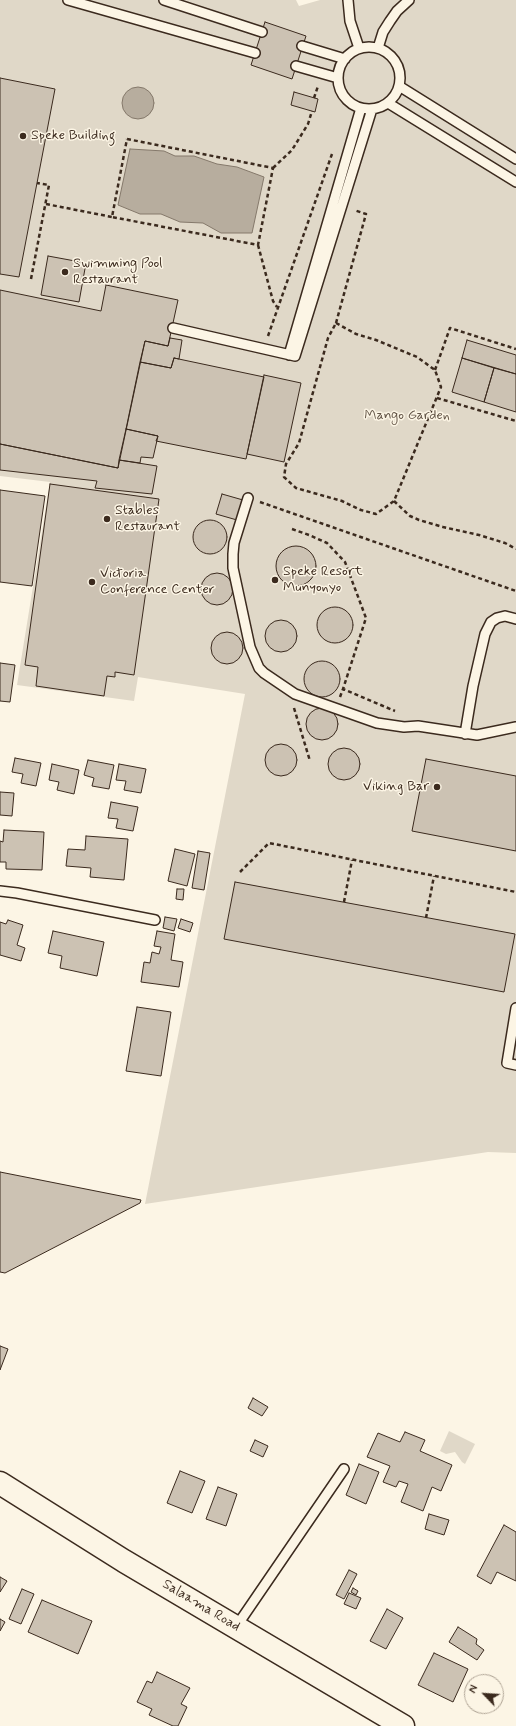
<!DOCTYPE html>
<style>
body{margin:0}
#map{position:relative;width:516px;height:1726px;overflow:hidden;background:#fcf5e5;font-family:Mynerve,sans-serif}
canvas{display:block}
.north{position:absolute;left:464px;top:1674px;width:40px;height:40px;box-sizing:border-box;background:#fcf5e5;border:1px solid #afa495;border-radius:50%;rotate:295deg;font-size:11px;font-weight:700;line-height:16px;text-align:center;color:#3b2a1e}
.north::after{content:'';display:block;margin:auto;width:14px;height:18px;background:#3b2a1e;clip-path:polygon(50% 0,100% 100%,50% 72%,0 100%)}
</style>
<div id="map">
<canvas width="516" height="1726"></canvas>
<div class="north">N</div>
</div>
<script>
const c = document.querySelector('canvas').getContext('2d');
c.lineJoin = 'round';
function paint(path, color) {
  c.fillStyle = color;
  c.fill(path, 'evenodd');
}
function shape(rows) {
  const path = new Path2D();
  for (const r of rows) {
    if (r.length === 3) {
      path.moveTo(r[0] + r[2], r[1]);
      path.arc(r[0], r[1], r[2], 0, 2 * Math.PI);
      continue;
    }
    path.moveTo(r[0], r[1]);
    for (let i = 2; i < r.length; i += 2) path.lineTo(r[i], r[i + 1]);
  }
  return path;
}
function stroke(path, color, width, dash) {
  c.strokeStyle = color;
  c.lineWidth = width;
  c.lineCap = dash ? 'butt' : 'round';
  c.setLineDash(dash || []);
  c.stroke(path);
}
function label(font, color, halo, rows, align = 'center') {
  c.font = font + ' Mynerve,sans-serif';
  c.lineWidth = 3;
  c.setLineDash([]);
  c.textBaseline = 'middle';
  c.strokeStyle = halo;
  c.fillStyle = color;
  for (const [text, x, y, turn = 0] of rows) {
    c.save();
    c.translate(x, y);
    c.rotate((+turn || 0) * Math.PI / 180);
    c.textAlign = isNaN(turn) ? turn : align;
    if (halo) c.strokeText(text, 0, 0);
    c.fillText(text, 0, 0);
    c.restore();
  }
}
paint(shape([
 [0,0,296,0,299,6,320,0,516,0,516,1153,488,1152,145,1204,245,694,138,677,134,701,17,685,50,482,0,476],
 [449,1431,475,1444,465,1464,462,1462,455,1452,446,1454,440,1451]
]), '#e0d8c8');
const water = shape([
 [138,103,16],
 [130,149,164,151,175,156,194,156,217,164,237,167,264,177,252,233,221,233,203,223,180,222,161,214,140,214,118,205,130,149]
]);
paint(water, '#b7ad9e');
stroke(water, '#85796b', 1);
const building = shape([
 [265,22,306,36,292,79,251,65,265,22],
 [0,78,55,89,19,277,0,274,0,78],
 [294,92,318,99,315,112,291,105,294,92],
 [48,256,86,263,79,302,41,295,48,256],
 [106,285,178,300,168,346,145,341,118,468,0,444,0,290,101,311,106,285],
 [170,338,182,340,179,359,174,358,171,368,140,362,145,341,168,346,170,338],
 [467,340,516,355,516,374,462,358,467,340],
 [174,358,264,377,246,459,156,441,158,436,126,429,140,362,171,368,174,358],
 [462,358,494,368,484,402,452,392,462,358],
 [494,368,516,374,516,412,484,402,494,368],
 [264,375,301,383,284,462,247,454,264,375],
 [126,429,158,436,153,458,141,457,140,463,119,460,126,429],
 [0,444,118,468,119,460,157,466,152,494,95,488,97,481,0,470,0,444],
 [50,484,159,499,134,675,115,672,115,677,107,676,104,696,36,686,38,667,25,665,50,484],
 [0,490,45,496,32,586,0,582,0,490],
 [222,494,243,500,237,520,216,514,222,494],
 [210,537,17],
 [296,566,20],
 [217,589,16],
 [335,625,18],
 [281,636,16],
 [227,648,16],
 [322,679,18],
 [0,663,15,665,10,702,0,701,0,663],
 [322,724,16],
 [281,760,16],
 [344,764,16],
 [15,758,41,763,36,786,21,783,23,774,12,772,15,758],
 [426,759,516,776,516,851,412,831,426,759],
 [88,760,114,765,109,789,92,786,94,778,84,775,88,760],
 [52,764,79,770,74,794,57,790,59,782,49,780,52,764],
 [119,764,146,769,141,793,124,790,126,781,116,780,119,764],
 [0,792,14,793,12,816,0,815,0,792],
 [111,802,138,807,133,831,116,828,118,819,108,818,111,802],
 [4,830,44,832,42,870,6,869,6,862,0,862,0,841,3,842,4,830],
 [86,836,128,839,124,880,90,877,91,868,66,866,68,849,85,850,86,836],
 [175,849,195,854,187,886,168,881,175,849],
 [198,851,210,853,204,890,192,888,198,851],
 [235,882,515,934,504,992,224,939,235,882],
 [177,889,184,889,183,900,176,899,177,889],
 [165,917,177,919,174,931,163,928,165,917],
 [181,919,193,923,190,932,178,928,181,919],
 [8,920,23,925,17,945,25,948,21,961,0,955,0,922,6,924,8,920],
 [53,931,104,942,97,976,60,968,62,956,48,953,53,931],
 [157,931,175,934,171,960,183,962,179,987,141,982,144,962,150,963,152,952,159,954,161,947,154,946,157,931],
 [137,1007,171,1012,161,1076,126,1071,137,1007],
 [0,1172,141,1200,140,1203,5,1273,0,1272,0,1172],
 [0,1346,8,1349,0,1370,0,1346],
 [253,1398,268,1407,262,1416,248,1408,253,1398],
 [405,1432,425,1440,420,1451,452,1465,441,1491,432,1487,423,1511,401,1502,408,1484,399,1481,396,1487,383,1482,390,1466,367,1457,378,1433,400,1442,405,1432],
 [255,1440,268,1446,263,1457,250,1451,255,1440],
 [359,1464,379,1472,366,1504,346,1495,359,1464],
 [180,1471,205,1481,192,1513,167,1503,180,1471],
 [218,1487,237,1494,226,1526,206,1519,218,1487],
 [429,1514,449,1520,444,1535,425,1529,429,1514],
 [504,1525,516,1532,516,1581,497,1572,491,1584,477,1576,504,1525],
 [349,1570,357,1574,344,1599,336,1595,349,1570],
 [0,1577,7,1581,0,1592,0,1577],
 [353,1588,358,1591,356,1595,351,1592,353,1588],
 [22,1589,34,1594,21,1624,9,1619,22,1589],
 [349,1593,361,1598,356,1609,344,1604,349,1593],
 [42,1600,92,1621,78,1654,28,1632,42,1600],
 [387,1609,403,1618,386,1649,370,1641,387,1609],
 [0,1619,5,1622,0,1631,0,1619],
 [458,1627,477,1639,476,1644,484,1650,477,1660,449,1642,458,1627],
 [434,1653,468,1669,453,1702,418,1685,434,1653],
 [157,1672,190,1688,181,1704,187,1707,178,1726,173,1726,149,1715,152,1709,137,1702,147,1681,152,1683,157,1672]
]);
paint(building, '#ccc2b3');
stroke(building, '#3b2a1e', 1);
const lane = shape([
 [68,0,255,53],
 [164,0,262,32],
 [348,0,350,21,359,48],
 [302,46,345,59],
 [369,78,31],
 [378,48,383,32,390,21,397,11,409,0],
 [296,66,338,78],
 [399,86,516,159],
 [388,103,516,182],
 [173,328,295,356,372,109],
 [289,355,361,108],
 [248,498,234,543,233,554,233,568,250,647,259,668,264,673,295,694,377,723,404,727,418,726,477,735,516,727],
 [465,734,473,686,485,634,491,622,497,618,505,616,516,619],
 [0,891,17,893,155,920],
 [516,1008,507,1063,516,1065],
 [236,1627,344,1469]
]);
const secondary = shape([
 [0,1483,124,1561,403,1726]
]);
stroke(lane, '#3b2a1e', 12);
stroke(secondary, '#3b2a1e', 25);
stroke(shape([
 [314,98,318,86],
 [127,139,273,168,258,245,112,217,127,139],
 [273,168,292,150,308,124,312,111],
 [46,204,112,217],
 [258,245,273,301,277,307],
 [31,279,49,185,37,183],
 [336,323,356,334,376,340,417,357,435,370,441,387,394,501,376,514,361,510,342,501,296,488,284,477,286,464,299,443,328,338,336,323],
 [336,323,366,214,354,210],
 [268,336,332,154],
 [435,370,450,328,516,349],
 [437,398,516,421],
 [394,501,410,516,419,520,443,527,479,535,505,543,516,549],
 [260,502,516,591],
 [292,529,309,535,327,543,345,562,366,618,343,689],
 [340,697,343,689,395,711],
 [294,708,310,761],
 [240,872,269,843,516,892],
 [344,902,352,860],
 [426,918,434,876]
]), '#3b2a1e', 2.5, [4, 3]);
stroke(lane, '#fcf5e5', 9);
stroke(secondary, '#fcf5e5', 22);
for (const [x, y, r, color] of [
 [23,136,4,"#3b2a1e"],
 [65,272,4,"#3b2a1e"],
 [107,519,4,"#3b2a1e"],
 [275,580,4,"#3b2a1e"],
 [92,582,4,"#3b2a1e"],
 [437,787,4,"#3b2a1e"]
]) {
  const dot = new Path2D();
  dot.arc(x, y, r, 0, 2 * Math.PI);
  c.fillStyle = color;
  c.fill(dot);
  stroke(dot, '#fcf5e5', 1.5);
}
label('14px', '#3b2a1e', '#fcf5e5', [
 ["Speke Building",31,136],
 ["Swimming Pool",73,264],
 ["Restaurant",73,280],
 ["Stables",115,511],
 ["Restaurant",115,527],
 ["Speke Resort",283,572],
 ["Munyonyo",283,588],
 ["Victoria",100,574],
 ["Conference Center",100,590],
 ["Viking Bar",429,787,"right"]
], 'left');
label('14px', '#645648', '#fcf5e5', [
 ["Mango Garden",407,416]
]);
label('14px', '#3b2a1e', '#fcf5e5', [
 ["Salaama Road",201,1606,31]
]);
</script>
